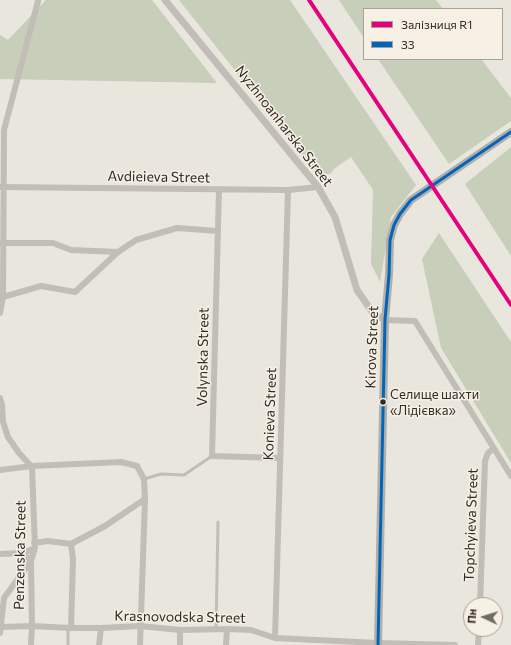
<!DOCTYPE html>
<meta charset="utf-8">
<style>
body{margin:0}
#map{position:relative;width:511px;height:645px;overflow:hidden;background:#e9e6de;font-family:Commissioner,sans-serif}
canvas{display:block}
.legend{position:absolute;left:363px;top:8px;width:140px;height:52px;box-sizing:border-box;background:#f6f0e5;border:1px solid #a7a199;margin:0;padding:5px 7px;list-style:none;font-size:12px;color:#312b27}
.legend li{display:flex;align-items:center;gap:8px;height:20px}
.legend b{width:20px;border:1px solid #a7a199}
.north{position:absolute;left:463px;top:597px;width:40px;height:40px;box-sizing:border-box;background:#f6f0e5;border:1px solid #a7a199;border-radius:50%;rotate:274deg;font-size:11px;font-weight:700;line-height:16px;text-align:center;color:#312b27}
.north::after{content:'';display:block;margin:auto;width:14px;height:18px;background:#716c67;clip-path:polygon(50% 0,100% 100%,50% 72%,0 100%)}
</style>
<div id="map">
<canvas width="511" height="645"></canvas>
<ul class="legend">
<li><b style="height:5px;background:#e5007d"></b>Залізниця R1</li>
<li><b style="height:5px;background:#0065bd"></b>33</li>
</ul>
<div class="north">Пн</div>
</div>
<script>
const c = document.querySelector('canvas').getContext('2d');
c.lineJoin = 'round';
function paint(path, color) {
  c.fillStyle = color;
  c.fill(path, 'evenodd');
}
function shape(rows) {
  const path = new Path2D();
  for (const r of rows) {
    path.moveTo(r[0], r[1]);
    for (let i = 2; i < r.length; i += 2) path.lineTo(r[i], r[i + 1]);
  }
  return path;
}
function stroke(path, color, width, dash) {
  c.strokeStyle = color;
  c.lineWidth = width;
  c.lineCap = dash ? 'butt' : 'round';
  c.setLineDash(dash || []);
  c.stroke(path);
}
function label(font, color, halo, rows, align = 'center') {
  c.font = font + ' Commissioner,sans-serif';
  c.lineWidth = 3;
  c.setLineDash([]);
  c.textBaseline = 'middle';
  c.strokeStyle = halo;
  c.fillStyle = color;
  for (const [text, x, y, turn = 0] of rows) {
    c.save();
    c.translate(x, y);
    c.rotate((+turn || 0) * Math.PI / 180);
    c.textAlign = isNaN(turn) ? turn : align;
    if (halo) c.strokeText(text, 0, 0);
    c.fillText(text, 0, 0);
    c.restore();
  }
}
paint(shape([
 [46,0,152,0,217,83,0,79,0,35,8,40],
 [179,0,290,0,416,185,391,217,380,282,371,264,373,190,351,157,334,169,330,174,318,175],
 [339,0,436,0,443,9,364,9,364,38],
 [378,59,481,59,511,98,511,121,449,164],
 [511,147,511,256,465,184],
 [439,233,511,342,511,463,441,348,422,259]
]), '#c7ceba');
stroke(shape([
 [144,479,161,474,184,475,212,456],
 [216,630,218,522],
 [68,645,68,628]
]), '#c1bdb7', 3);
stroke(shape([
 [0,187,288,190,318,187],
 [219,189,212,456,280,458],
 [1,243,53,243,71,250,118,252,136,240,177,228,218,231],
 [0,297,3,297,41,286,75,292,118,252],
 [0,313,3,297,4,130,38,1],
 [385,320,415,321,511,476],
 [0,398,2,405,3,422,8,437,19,453,31,466],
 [0,470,32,466,121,462,137,466,144,479,145,499,140,645],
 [34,543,48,541,71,544,105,526,145,499],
 [0,554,23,553,35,548],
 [480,605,485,461,488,453,493,449],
 [0,627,32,626,71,628,101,628,140,626,180,630,227,629,251,630,275,638,378,643,455,645],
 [71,628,73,559,71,544],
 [0,633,4,598,31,561,23,553],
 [275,638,288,190],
 [31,645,32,626,31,561,35,548,32,466],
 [99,645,101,628],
 [180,645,180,630],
 [226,645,227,629],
 [478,645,479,629]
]), '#c1bdb7', 6);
stroke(shape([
 [165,0,318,187,335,217,357,290,373,313,385,320]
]), '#c1bdb7', 7);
stroke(shape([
 [378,645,385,320,389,275,390,240,394,225,400,214,411,200,511,132]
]), '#b2aea8', 8);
stroke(shape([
 [378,645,385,320,389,275,390,240,394,225,400,214,411,200,511,132]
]), '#0065bd', 3);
stroke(shape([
 [309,0,511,305]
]), '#e5007d', 4);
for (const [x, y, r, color] of [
 [383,402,3.5,"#312b27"]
]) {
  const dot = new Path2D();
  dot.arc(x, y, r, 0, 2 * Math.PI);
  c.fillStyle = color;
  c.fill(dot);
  stroke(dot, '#f6f0e5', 1.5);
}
label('13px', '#312b27', '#f6f0e5', [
 ["Селище шахти",390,395],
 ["«Лідієвка»",390,411]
], 'left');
label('14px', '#312b27', '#f6f0e5', [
 ["Nyzhnoanharska Street",284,126,52],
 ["Avdieieva Street",159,177,1],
 ["Kirova Street",372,347,-88],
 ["Volynska Street",203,357,-89],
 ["Konieva Street",270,414,-88],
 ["Topchyieva Street",471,525,-88],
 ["Penzenska Street",20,555,-89],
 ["Krasnovodska Street",180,617,1]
]);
</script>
